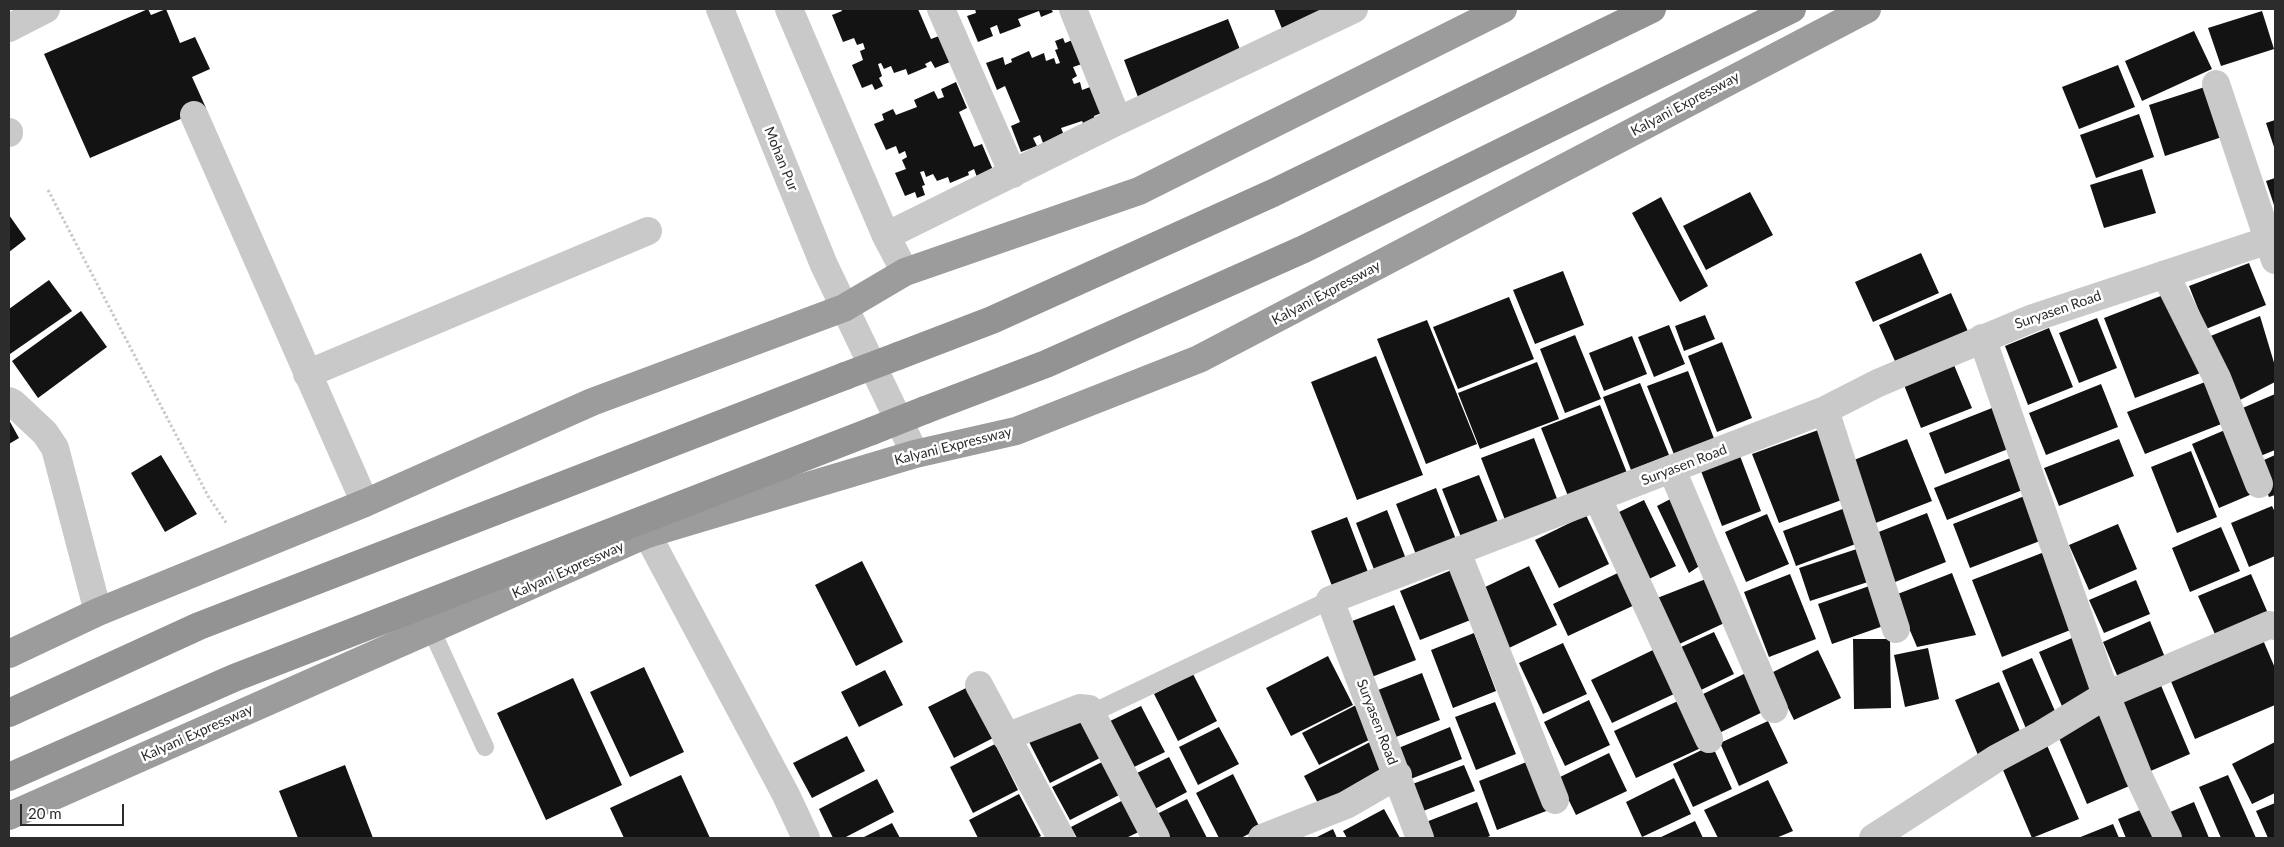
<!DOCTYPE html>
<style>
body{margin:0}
#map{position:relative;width:2284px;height:847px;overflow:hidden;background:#fff;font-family:Lato,sans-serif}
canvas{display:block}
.frame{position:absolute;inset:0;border:10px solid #2c2c2c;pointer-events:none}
.scale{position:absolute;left:20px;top:804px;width:104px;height:22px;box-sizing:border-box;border:2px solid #2c2c2c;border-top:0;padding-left:6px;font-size:15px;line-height:18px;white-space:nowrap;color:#2c2c2c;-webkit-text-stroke:4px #fff;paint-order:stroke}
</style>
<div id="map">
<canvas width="2284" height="847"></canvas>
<div class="frame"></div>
<div class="scale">20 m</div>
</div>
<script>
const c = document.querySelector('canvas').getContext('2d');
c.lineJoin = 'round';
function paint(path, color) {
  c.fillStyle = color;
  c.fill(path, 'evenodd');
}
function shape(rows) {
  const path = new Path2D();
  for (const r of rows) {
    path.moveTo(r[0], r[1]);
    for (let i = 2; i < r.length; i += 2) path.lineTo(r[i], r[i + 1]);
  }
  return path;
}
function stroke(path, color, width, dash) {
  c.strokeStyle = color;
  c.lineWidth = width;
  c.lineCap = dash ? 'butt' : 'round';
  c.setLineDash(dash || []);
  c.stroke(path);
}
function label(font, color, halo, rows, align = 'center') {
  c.font = font + ' Lato,sans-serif';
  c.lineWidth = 5;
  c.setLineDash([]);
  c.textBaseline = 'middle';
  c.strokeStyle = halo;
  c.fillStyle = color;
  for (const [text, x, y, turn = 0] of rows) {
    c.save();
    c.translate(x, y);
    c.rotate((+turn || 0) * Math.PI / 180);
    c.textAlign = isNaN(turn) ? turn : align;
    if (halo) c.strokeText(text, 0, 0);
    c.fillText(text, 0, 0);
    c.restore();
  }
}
paint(shape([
 [148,9,151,15,166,9,180,43,195,37,210,69,192,77,206,108,90,158,44,54],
 [841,9,918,9,931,39,939,36,950,62,935,68,931,61,925,64,927,67,908,75,906,69,894,73,891,66,884,69,881,63,878,64,882,76,879,78,883,86,875,90,872,84,862,88,852,65,863,60,860,51,865,49,863,43,857,45,854,38,843,42,832,15,842,11],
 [975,9,1051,9,1053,12,1041,17,1039,11,1018,19,1021,26,1000,34,997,25,990,28,993,36,978,42,967,16,976,13],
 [1274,9,1344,9,1285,36],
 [2262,11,2274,49,2221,66,2208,28],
 [1228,19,1243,57,1138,97,1124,60],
 [2194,31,2212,69,2142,101,2125,61],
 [1063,38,1065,43,1075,39,1085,63,1073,67,1077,76,1072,79,1074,84,1080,82,1082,90,1093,86,1104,112,1094,116,1096,123,1085,127,1082,121,1061,128,1064,135,1043,143,1040,135,1033,138,1037,146,1021,152,1011,126,1020,122,1005,86,997,90,986,63,1003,57,1005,65,1012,62,1011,59,1029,51,1032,58,1044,53,1046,61,1054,58,1056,64,1060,63,1055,50,1058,49,1055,41],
 [2118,65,2135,107,2079,129,2062,87],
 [956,82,967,108,959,112,974,147,982,144,993,170,977,177,974,169,968,172,969,175,950,183,948,177,937,181,933,174,926,177,924,171,920,172,925,185,922,186,925,195,917,198,915,192,905,196,895,173,906,169,902,160,907,157,905,151,899,154,896,146,886,150,874,124,884,120,882,114,893,109,896,115,917,107,914,100,934,91,938,99,944,97,941,89],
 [2211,85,2228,135,2165,156,2149,105],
 [2139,114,2154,157,2096,178,2080,135],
 [2275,120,2275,150,2266,123],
 [2142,169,2156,213,2104,228,2090,185],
 [2275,178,2275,208,2266,181],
 [1750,192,1773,235,1706,270,1683,226],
 [1661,197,1708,286,1680,302,1632,213],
 [9,215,26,239,9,252],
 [1921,253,1939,293,1873,322,1855,282],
 [2249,263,2266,305,2206,329,2189,286],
 [1563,271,1584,325,1535,344,1513,290],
 [49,280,72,311,10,354,9,309],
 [2171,292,2203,372,2135,398,2104,318],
 [1951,293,1970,336,1898,368,1879,325],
 [1509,297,1534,359,1458,389,1433,327],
 [81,311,107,347,38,398,12,361],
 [1705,315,1715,339,1684,351,1675,326],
 [2260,316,2275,366,2275,382,2234,403,2208,337],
 [2097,318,2117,368,2079,383,2059,333],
 [1427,320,1477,444,1426,464,1377,339],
 [1669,325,1685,364,1654,377,1638,337],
 [2049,328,2073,387,2028,405,2005,346],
 [1575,335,1601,399,1565,413,1540,349],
 [1632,336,1647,374,1604,391,1589,353],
 [1722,342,1752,418,1717,432,1688,356],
 [1376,356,1423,475,1357,500,1311,382],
 [1537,362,1559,419,1480,449,1458,393],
 [1954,365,1972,408,1921,428,1904,385],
 [1688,371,1715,441,1675,457,1647,386],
 [2213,379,2229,421,2145,454,2127,412],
 [1640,383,1669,455,1631,470,1603,397],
 [2101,384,2118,427,2046,455,2029,413],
 [2275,394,2275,450,2258,457,2238,410],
 [1600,405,1627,473,1568,496,1541,428],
 [1992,408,2008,449,1945,474,1929,433],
 [9,420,19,438,9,444],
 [2232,427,2259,491,2219,508,2192,444],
 [1821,429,1847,498,1779,523,1752,454],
 [1534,438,1559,504,1507,525,1481,458],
 [1907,439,1932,501,1873,524,1849,462],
 [2119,439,2134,476,2059,506,2044,468],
 [2191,451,2217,517,2177,533,2151,467],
 [161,455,197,514,165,532,131,473],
 [2275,455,2275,495,2269,497,2255,464],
 [1740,456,1761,511,1722,526,1701,471],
 [2013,457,2025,489,1947,520,1934,488],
 [1479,475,1500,527,1463,542,1442,489],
 [1436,488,1457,542,1417,557,1396,504],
 [1680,494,1708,560,1689,573,1657,506],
 [2027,495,2045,539,1970,568,1953,524],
 [1644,500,1676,566,1649,579,1617,513],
 [2272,506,2275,512,2275,556,2249,567,2231,523],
 [1848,507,1861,542,1796,566,1783,531],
 [1387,510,1406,559,1375,572,1356,523],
 [1927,513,1946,562,1890,584,1871,535],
 [1767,514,1789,564,1746,582,1725,532],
 [1586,515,1609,564,1559,588,1535,540],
 [1347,517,1368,572,1332,586,1311,531],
 [2118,524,2137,569,2089,590,2069,545],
 [2221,527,2240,571,2190,592,2172,548],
 [1866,546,1877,579,1810,601,1799,568],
 [2047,551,2078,627,2002,657,1972,580],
 [862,561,903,642,856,666,815,585],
 [1529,566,1557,625,1509,648,1481,589],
 [1454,569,1473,619,1420,640,1400,591],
 [1624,570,1639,603,1568,636,1553,604],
 [1952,573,1976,635,1917,647,1895,595],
 [1790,574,1816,639,1769,657,1744,592],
 [2251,574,2270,618,2218,641,2198,596],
 [1711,577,1733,619,1675,646,1652,600],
 [2136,580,2150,614,2104,633,2089,600],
 [1875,584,1889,624,1832,644,1818,604],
 [1394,605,1416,660,1369,678,1347,623],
 [2150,621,2169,667,2122,687,2103,642],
 [1714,632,1734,674,1699,691,1679,648],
 [1474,633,1496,691,1453,708,1431,650],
 [2079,635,2098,696,2064,711,2039,652],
 [1853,639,1890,639,1891,708,1854,709],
 [2263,640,2275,668,2275,705,2195,739,2170,679],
 [1563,643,1587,694,1543,714,1519,663],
 [1928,648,1939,699,1905,707,1894,655],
 [1653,650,1674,694,1612,723,1591,680],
 [1818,650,1841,698,1794,720,1771,673],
 [1328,656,1353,705,1291,736,1266,688],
 [2032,658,2058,718,2027,731,2002,671],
 [644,667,684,752,630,777,590,692],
 [885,670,903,705,859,727,841,692],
 [1750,671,1769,709,1715,735,1697,697],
 [1422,673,1440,720,1396,737,1378,690],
 [1193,674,1217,721,1178,741,1154,694],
 [2157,676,2190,754,2146,773,2112,695],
 [573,678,622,785,546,820,497,713],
 [1999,682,2022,736,1978,755,1955,700],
 [972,685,997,736,954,758,928,707],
 [1589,700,1610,745,1565,766,1544,722],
 [1680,700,1703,747,1636,778,1614,731],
 [1495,702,1516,754,1476,770,1455,717],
 [1360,703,1377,736,1319,765,1302,733],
 [1141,706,1165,752,1132,768,1108,722],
 [1086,710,1108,754,1050,783,1028,740],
 [2103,712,2134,784,2087,804,2056,731],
 [1768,721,1788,763,1739,786,1720,743],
 [1219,727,1239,764,1198,785,1179,747],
 [1450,727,1462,759,1408,780,1396,749],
 [847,736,865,771,812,798,793,763],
 [1370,742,1388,777,1322,811,1304,776],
 [2275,742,2275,793,2252,804,2232,764],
 [2046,743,2079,819,2032,838,2000,763],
 [995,744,1018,790,973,813,950,767],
 [1712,745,1732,789,1693,807,1673,764],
 [1609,753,1627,791,1576,815,1558,778],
 [1169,757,1187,792,1151,811,1133,775],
 [1534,759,1554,808,1497,830,1479,781],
 [1106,760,1123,793,1070,820,1052,787],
 [345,765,373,838,298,838,279,791],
 [1464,765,1475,791,1418,813,1407,786],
 [1233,774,1260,828,1241,838,1219,838,1196,793],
 [681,775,710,838,624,838,610,808],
 [2228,775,2256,838,2221,838,2199,787],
 [1674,778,1691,814,1642,837,1626,802],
 [877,779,894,812,844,838,833,838,819,809],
 [1768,780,1793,831,1776,838,1718,838,1704,810],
 [1019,794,1041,836,1037,838,978,838,969,820],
 [1131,796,1147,828,1126,838,1077,838,1071,827],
 [1187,799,1207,838,1162,838,1151,817],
 [1477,802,1490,836,1485,838,1427,838,1421,824],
 [2194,802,2209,838,2173,838,2163,815],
 [2275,803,2275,838,2268,838,2256,811],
 [2150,806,2164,838,2126,838,2118,819],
 [1384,809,1400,838,1347,838,1343,831],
 [1695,821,1703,838,1659,838],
 [892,823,900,838,862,838],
 [2113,824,2119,838,2078,838],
 [1333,829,1337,838,1315,838]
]), '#131313');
stroke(shape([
 [48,190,208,496,227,524]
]), '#c9c9c9', 3, [2.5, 2.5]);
stroke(shape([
 [432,631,485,747],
 [1092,713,1330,600]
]), '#c9c9c9', 18);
stroke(shape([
 [720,9,824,265,915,454],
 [789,9,886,236,905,272],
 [941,9,1013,174],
 [9,28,46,9],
 [2216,84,2275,260],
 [194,115,365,503],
 [1118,121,1354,9],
 [9,132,9,133],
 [886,236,1118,121,1073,9],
 [2165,274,2217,378,2259,484],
 [1982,338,2106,695,2138,775,2168,838],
 [307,374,648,231],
 [9,401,13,403,45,433,55,448,98,612],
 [1825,410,1896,629],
 [1672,470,1774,709],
 [1598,499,1709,739],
 [647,534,786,795,806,838],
 [1457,552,1555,800],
 [979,685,1061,838],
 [1006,737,1080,708,1089,709,1156,838],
 [1262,838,1346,805,1398,775],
 [1420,838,1330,600,1825,410,1878,383,2033,318,2275,238],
 [1873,838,1997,758,2042,734,2106,695,2269,625,2275,626]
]), '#c9c9c9', 28);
stroke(shape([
 [9,654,98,612,365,503,592,402,844,308,905,272,1139,191,1503,9],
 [9,816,647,534,915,454,1016,431,1199,359,1867,9]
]), '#9c9c9c', 28);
stroke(shape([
 [898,356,992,320,1273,193,1652,9],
 [925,410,1046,364,1304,249,1792,9],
 [9,713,199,626,845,376],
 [9,777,234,678,872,431]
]), '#939393', 28);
stroke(shape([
 [845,376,898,356],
 [872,431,925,410]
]), '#939393', 28);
label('14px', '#2c2c2c', '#fff', [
 ["Kalyani Expressway",1685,104,-28],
 ["Mohan Pur",781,159,68],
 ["Kalyani Expressway",1326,293,-28],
 ["Suryasen Road",2058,310,-19],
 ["Kalyani Expressway",953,446,-14],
 ["Suryasen Road",1684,465,-21],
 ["Kalyani Expressway",568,570,-24],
 ["Suryasen Road",1377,722,69],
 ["Kalyani Expressway",197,733,-24]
]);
</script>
